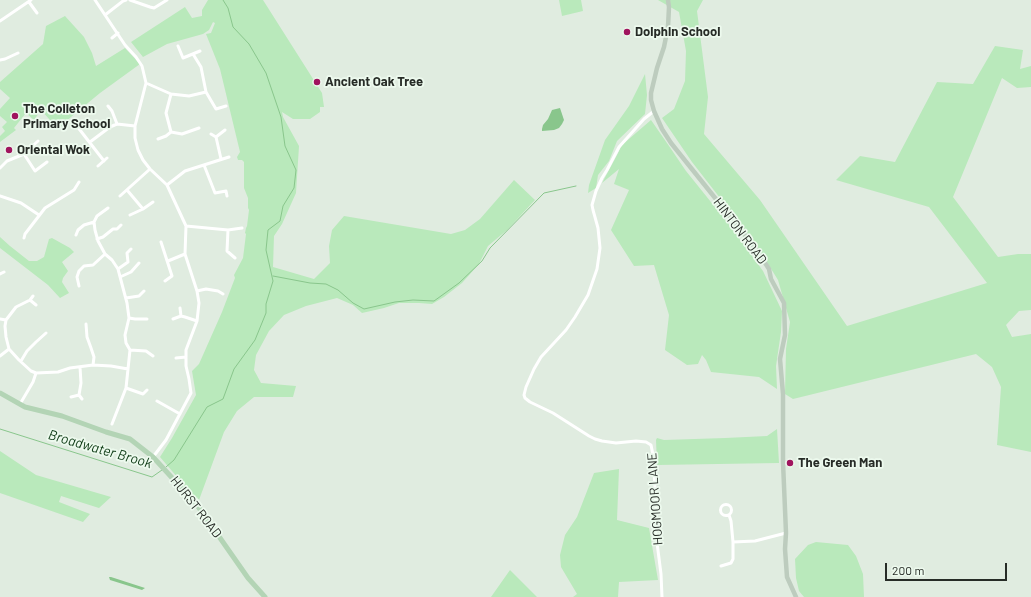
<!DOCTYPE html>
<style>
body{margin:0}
#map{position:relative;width:1031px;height:597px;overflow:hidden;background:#e0ece0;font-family:Barlow,sans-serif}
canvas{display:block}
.scale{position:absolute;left:885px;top:563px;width:122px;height:18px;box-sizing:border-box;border:2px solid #272c27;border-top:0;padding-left:5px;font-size:12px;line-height:14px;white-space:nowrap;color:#272c27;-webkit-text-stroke:3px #edfaee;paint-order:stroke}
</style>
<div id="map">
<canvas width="1031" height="597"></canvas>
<div class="scale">200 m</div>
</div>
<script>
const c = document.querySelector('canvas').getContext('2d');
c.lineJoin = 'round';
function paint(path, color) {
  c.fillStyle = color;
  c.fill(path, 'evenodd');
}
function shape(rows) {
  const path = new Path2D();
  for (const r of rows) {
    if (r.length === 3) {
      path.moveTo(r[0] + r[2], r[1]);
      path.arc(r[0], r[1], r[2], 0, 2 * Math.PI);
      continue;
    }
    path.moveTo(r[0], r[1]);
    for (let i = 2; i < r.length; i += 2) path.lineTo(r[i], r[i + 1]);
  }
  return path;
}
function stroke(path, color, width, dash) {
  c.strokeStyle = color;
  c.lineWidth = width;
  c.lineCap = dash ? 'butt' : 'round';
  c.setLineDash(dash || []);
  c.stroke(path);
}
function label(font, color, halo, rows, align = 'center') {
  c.font = font + ' Barlow,sans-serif';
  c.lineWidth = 3.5;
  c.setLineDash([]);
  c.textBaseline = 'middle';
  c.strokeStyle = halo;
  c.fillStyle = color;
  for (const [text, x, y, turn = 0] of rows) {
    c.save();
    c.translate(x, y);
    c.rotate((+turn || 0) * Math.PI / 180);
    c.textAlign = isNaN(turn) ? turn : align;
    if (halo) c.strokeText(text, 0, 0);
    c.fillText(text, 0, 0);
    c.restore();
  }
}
paint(shape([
 [208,0,263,0,322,93,324,107,320,107,320,112,310,119,293,119,282,112,283,117,299,146,296,193,282,224,274,236,273,267,314,279,330,263,329,246,332,230,344,216,451,234,465,230,480,219,514,180,535,200,507,230,488,246,479,264,462,283,444,297,432,304,419,303,399,303,384,308,362,313,353,305,337,298,306,306,284,315,269,331,256,355,254,370,261,383,296,386,293,397,254,397,237,411,224,432,199,500,197,497,196,499,160,457,172,438,196,395,192,371,199,364,222,312,235,278,234,275,243,258,246,234,245,233,246,228,247,226,249,210,248,208,248,198,244,188,244,162,242,160,238,160,237,157,240,152,220,69,206,34,211,33,215,23,213,22,209,30,203,34,167,44,143,57,131,42,185,7,192,18,202,16,202,10],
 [559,0,581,0,583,11,562,16],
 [658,0,703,0,697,11,708,97,704,134,760,200,847,326,987,283,929,207,836,180,860,156,895,162,937,82,973,84,995,46,1023,50,1020,69,1031,66,1031,87,1017,88,1002,78,953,197,998,257,1018,254,1031,254,1031,310,1019,311,1006,325,1012,337,1031,334,1031,452,997,445,1001,387,992,367,976,354,793,399,785,394,786,349,790,322,778,280,755,243,692,162,662,118,674,109,685,81,686,51,679,12],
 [65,16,84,37,92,53,96,66,125,48,140,64,100,93,71,117,58,129,41,110,34,120,26,113,14,128,16,130,0,142,0,136,5,131,2,127,7,122,0,116,0,109,10,98,0,89,0,82,43,44,46,26],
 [645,74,647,95,645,114,617,141,609,161,598,175,596,188,588,193,589,185,605,140,629,106],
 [651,120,669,146,686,171,727,222,763,271,782,311,781,332,776,366,777,389,759,377,711,372,706,360,702,355,698,364,687,365,665,350,669,315,654,265,634,266,611,230,629,190,614,184,619,169,602,183,617,155,622,145],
 [0,237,10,246,29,261,37,261,44,257,49,239,52,238,70,248,74,252,62,262,68,271,63,278,62,282,69,293,60,298,48,285,0,248],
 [777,429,779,463,657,465,656,440,657,438,664,440,725,438,767,436],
 [0,451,36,475,111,497,99,508,61,496,59,502,90,514,83,522,0,493],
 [619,469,617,520,649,528,658,580,619,582,618,597,573,597,577,594,561,567,560,555,565,535,577,517,594,473],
 [816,542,848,545,856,556,863,574,864,597,804,597,799,591,796,578,795,559,808,545],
 [510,570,537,597,491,597]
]), '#b9e9bb');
paint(shape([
 [560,108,564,120,562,124,559,128,554,130,542,131,542,129,543,125,548,119,552,110],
 [109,577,111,577,145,588,142,590,110,580]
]), '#89c68c');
stroke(shape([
 [273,276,310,283,326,284,338,290,353,303,364,309,395,302,413,300,434,301,459,283,482,261,490,248,544,193,576,186],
 [0,429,152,477,162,470],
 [166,467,174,460,207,407,223,399,234,369,255,340,266,313,266,304,273,281,266,250,268,230,280,221,283,206,294,188,296,170,285,146,281,117,266,73,249,44,233,27,228,8,223,0]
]), '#89c68c', 1);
stroke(shape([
 [95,0,125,45,136,57,142,66,146,83,135,126,135,138,138,150,143,160,150,169,167,185,186,226,185,254,197,291,199,303,197,321,186,350,186,366,189,379,191,393,166,440,153,457],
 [130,0,150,7,154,8,167,0],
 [29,2,37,13],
 [105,15,123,1,126,0],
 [0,21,31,0],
 [112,38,118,33],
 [178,46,183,58,200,51],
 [0,60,5,59,18,53],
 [146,83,171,94,189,96,206,92,201,67,193,54],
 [206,92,216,109,226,106],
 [171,94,166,113,171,132,182,134,199,128],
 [108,106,112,111,117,124],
 [654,111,644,119,619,147,607,170,602,178,596,191,592,205,593,210,598,228,600,248,597,269,588,295,575,317,566,330,541,357,534,369,526,387,524,395,525,398,530,402,553,413,589,436,595,439,602,441,616,443,636,441,646,442,651,445,653,455,656,506,655,527,661,574,662,597],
 [73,121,104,161],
 [211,134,216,137],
 [158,139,166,136,171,132],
 [90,142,110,127,117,124,135,126],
 [24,154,35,171,47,162],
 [221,159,216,137,225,130],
 [204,165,215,193,226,191,227,196],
 [98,166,107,158],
 [0,168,7,161,24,154,38,141],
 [167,185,185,171,229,157],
 [127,190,143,209],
 [0,196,21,203,39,215],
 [120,196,150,169],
 [108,208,97,216,94,222,95,230,98,241,105,254,112,260,118,269,123,288,127,303,129,318,125,335,126,343,130,350,126,388,112,424],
 [130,215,143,209,153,202],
 [186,226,228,230,227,251,235,258],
 [228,230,242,228],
 [76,235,78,230,84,225,94,222],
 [24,238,25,234,45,208,74,190,79,182],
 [97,239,103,237,113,229,117,229,121,225],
 [161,242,172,276,165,281],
 [168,261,185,254],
 [118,269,128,262,127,253,131,249],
 [0,274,4,272],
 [120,277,131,272,139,263],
 [79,286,77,277,79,271,84,266,93,265,105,254],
 [197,291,206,289,218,291,223,294],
 [126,298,139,296,144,291],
 [30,300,36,305],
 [180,308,181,316],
 [129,318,135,319,147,319],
 [0,319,6,320],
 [173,319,181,316,185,317,197,321],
 [86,324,87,337,91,348,94,357,93,365],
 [130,350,146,351,153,356],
 [0,356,9,349],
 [176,358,186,357],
 [21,361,27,351,36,342,46,333],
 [80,367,81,383,79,395,82,399],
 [36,373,58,372,70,368,93,365,111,366,128,369],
 [126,388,143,394,147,390],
 [71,397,79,395],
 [157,401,180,414],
 [20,404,33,382,36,373,31,371,19,360,9,349,6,337,5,326,6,320,16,307,30,300,33,296],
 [726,510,5.5],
 [733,542,755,541,786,533],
 [721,566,731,563,733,559,733,542,731,521,729,515]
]), '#fff', 3);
stroke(shape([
 [668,0,669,7,668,27,664,47,657,68,651,93,651,100,654,111,662,129,671,143,756,249,769,269,771,279,784,303,785,335,780,359,783,394,783,462,786,533,785,549,787,577,796,597]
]), '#bdccbe', 4.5);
stroke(shape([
 [0,393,25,407,62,416,106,432,130,439,153,457,197,505,248,578,265,597]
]), '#b3d4b5', 5);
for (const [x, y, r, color] of [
 [627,32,4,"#a0145e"],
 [317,82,4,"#a0145e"],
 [15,116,4,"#a0145e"],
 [9,150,4,"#a0145e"],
 [790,463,4,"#a0145e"]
]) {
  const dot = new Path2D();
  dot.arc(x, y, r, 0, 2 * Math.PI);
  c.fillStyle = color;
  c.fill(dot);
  stroke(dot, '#edfaee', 1.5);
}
label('bold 13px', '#272c27', '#edfaee', [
 ["Dolphin School",635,32],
 ["Ancient Oak Tree",325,82],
 ["The Colleton",23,109],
 ["Primary School",23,124],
 ["Oriental Wok",17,150],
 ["The Green Man",798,463]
], 'left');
label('13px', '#272c27', '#edfaee', [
 ["HINTON ROAD",740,231,53],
 ["HOGMOOR LANE",655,499,-94],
 ["HURST ROAD",196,507,52]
]);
label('italic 14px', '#0c3913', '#edfaee', [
 ["Broadwater Brook",100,449,16]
]);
</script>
